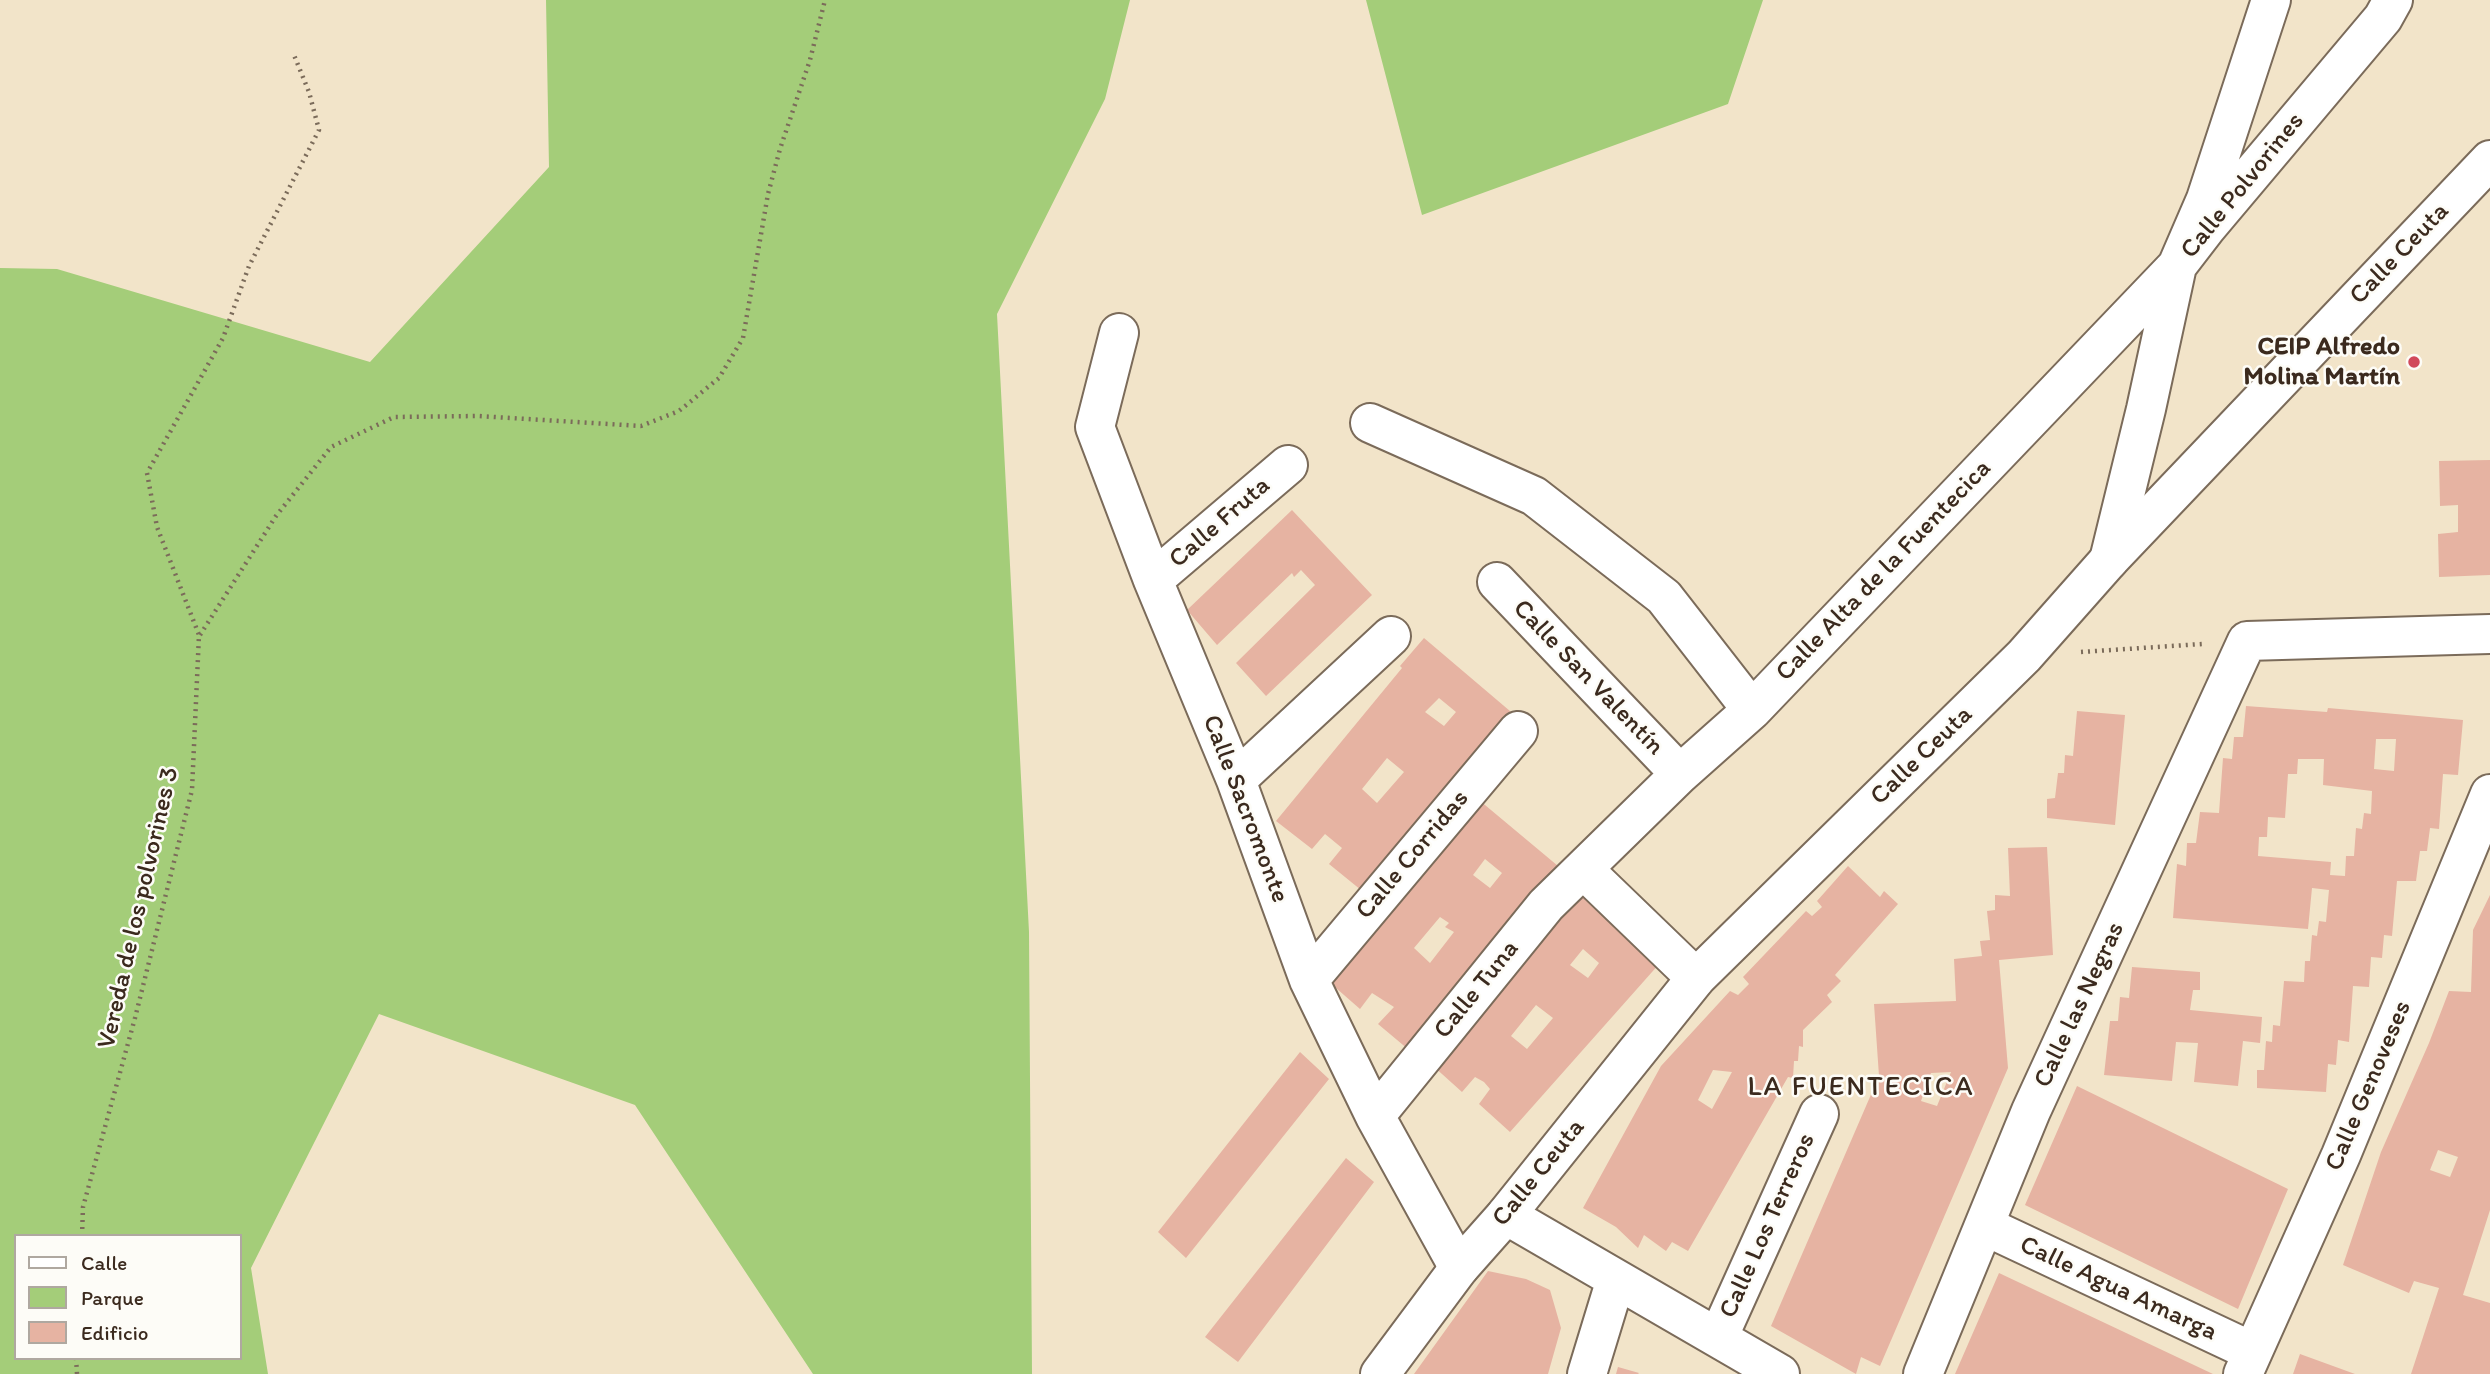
<!DOCTYPE html>
<meta charset="utf-8">
<style>
body{margin:0}
#map{position:relative;width:2490px;height:1374px;overflow:hidden;background:#f2e4c9;font-family:Itim,sans-serif}
canvas{display:block}
.legend{position:absolute;left:14px;top:1234px;width:228px;height:126px;box-sizing:border-box;background:#fdfcf7;border:2px solid #afa8a0;margin:0;padding:9px 12px;list-style:none;font-size:21px;color:#3b2a1e}
.legend li{display:flex;align-items:center;gap:14px;height:35px}
.legend b{width:35px;border:2px solid #afa8a0}
</style>
<div id="map">
<canvas width="2490" height="1374"></canvas>
<ul class="legend">
<li><b style="height:9px;background:#fff"></b>Calle</li>
<li><b style="height:19px;background:#a4cd79"></b>Parque</li>
<li><b style="height:19px;background:#e6b3a2"></b>Edificio</li>
</ul>
</div>
<script>
const c = document.querySelector('canvas').getContext('2d');
c.lineJoin = 'round';
function paint(path, color) {
  c.fillStyle = color;
  c.fill(path, 'evenodd');
}
function shape(rows) {
  const path = new Path2D();
  for (const r of rows) {
    path.moveTo(r[0], r[1]);
    for (let i = 2; i < r.length; i += 2) path.lineTo(r[i], r[i + 1]);
  }
  return path;
}
function stroke(path, color, width, dash) {
  c.strokeStyle = color;
  c.lineWidth = width;
  c.lineCap = dash ? 'butt' : 'round';
  c.setLineDash(dash || []);
  c.stroke(path);
}
function label(font, color, halo, rows, align = 'center') {
  c.font = font + ' Itim,sans-serif';
  c.lineWidth = 5;
  c.setLineDash([]);
  c.textBaseline = 'middle';
  c.strokeStyle = halo;
  c.fillStyle = color;
  for (const [text, x, y, turn = 0] of rows) {
    c.save();
    c.translate(x, y);
    c.rotate((+turn || 0) * Math.PI / 180);
    c.textAlign = isNaN(turn) ? turn : align;
    if (halo) c.strokeText(text, 0, 0);
    c.fillText(text, 0, 0);
    c.restore();
  }
}
paint(shape([
 [546,0,1130,0,1105,99,997,314,1029,932,1032,1374,813,1374,635,1105,379,1014,251,1268,268,1374,0,1374,0,268,57,269,370,362,549,167],
 [16,1236,240,1236,240,1358,16,1358],
 [1366,0,1763,0,1728,104,1422,215]
]), '#a4cd79');
paint(shape([
 [2490,460,2490,575,2439,577,2438,534,2458,532,2458,505,2440,506,2439,461],
 [1292,510,1372,595,1266,696,1236,663,1315,585,1301,570,1294,577,1292,573,1217,645,1187,610],
 [1424,638,1517,717,1361,890,1329,864,1342,848,1325,834,1312,849,1276,821,1402,668,1400,666],
 [1439,698,1456,712,1444,726,1425,712],
 [1387,758,1404,772,1377,803,1362,789],
 [2246,706,2327,712,2328,708,2463,720,2458,775,2443,774,2439,829,2430,828,2427,851,2420,851,2416,881,2397,881,2392,936,2384,935,2382,958,2371,957,2369,987,2353,986,2349,1042,2338,1040,2336,1065,2328,1064,2326,1092,2257,1088,2257,1070,2264,1070,2266,1041,2272,1042,2273,1025,2280,1026,2284,981,2304,982,2305,961,2310,961,2312,935,2317,936,2319,921,2326,922,2329,890,2312,888,2308,929,2173,918,2177,864,2186,866,2187,843,2196,843,2200,812,2219,813,2223,758,2232,759,2234,737,2243,737],
 [2376,739,2396,739,2394,771,2374,769],
 [2298,759,2324,759,2323,785,2372,791,2371,814,2364,813,2362,829,2356,828,2354,856,2346,856,2345,876,2330,875,2331,862,2258,856,2259,837,2267,837,2268,817,2285,818,2288,774,2297,774],
 [2077,711,2125,715,2115,825,2047,818,2047,799,2055,798,2058,773,2064,773,2065,755,2073,756],
 [1479,800,1564,871,1409,1050,1378,1024,1394,1007,1372,993,1360,1009,1328,981],
 [1485,859,1502,873,1490,888,1473,875],
 [1440,917,1449,923,1445,927,1454,932,1430,963,1414,948],
 [2047,847,2053,955,1999,960,2008,1068,1880,1366,1861,1357,1856,1374,1771,1326,1879,1076,1874,1004,1956,1001,1954,959,1982,956,1980,941,1990,940,1987,911,1995,910,1995,895,2010,896,2008,848],
 [1951,1072,1937,1106,1921,1101,1931,1073],
 [1848,866,1880,897,1884,891,1898,904,1835,975,1841,981,1827,995,1832,1002,1803,1030,1803,1047,1799,1046,1798,1061,1794,1061,1793,1078,1788,1077,1688,1251,1672,1242,1666,1251,1644,1235,1638,1248,1616,1227,1583,1208,1661,1066,1730,991,1738,995,1749,984,1743,977,1806,911,1812,916,1822,907,1817,901],
 [1713,1070,1732,1072,1712,1109,1698,1100],
 [1578,893,1660,963,1510,1132,1479,1104,1490,1089,1484,1082,1475,1077,1462,1092,1432,1065],
 [1583,949,1599,963,1588,978,1570,965],
 [1536,1005,1553,1018,1527,1049,1511,1036],
 [2490,895,2490,1210,2463,1295,2490,1303,2490,1374,2411,1374,2439,1288,2414,1281,2409,1293,2343,1265,2381,1152,2429,1043,2449,991,2471,992,2473,930],
 [2438,1150,2458,1157,2450,1177,2430,1170],
 [2132,967,2200,972,2200,990,2193,990,2190,1010,2262,1017,2260,1043,2243,1041,2238,1086,2194,1082,2198,1043,2176,1042,2172,1081,2104,1075,2110,1021,2118,1021,2120,997,2129,998],
 [1300,1052,1329,1079,1186,1258,1158,1232],
 [2077,1086,2288,1189,2238,1309,2025,1205],
 [1346,1158,1374,1182,1238,1362,1205,1337],
 [1488,1271,1526,1279,1550,1290,1561,1328,1548,1374,1414,1374],
 [1999,1273,2213,1374,1955,1374],
 [2300,1354,2355,1374,2293,1374],
 [1618,1367,1639,1373,1638,1374,1616,1374]
]), '#e6b3a2');
const street = shape([
 [1119,333,1095,427,1153,580,1236,780,1309,980,1375,1116,1459,1268],
 [1370,423,1534,496,1664,597,1752,710],
 [2109,560,2146,409,2177,266,2207,227,2383,18,2393,0],
 [1153,580,1288,465],
 [1497,582,1680,774],
 [1236,780,1391,636],
 [1583,869,1696,978],
 [1309,980,1518,731],
 [1375,1116,1546,905,1680,774,1752,710,2177,266,2206,199,2271,0],
 [1506,1215,1780,1374],
 [1985,1226,2251,1351],
 [1718,1338,1819,1114],
 [1587,1374,1616,1279],
 [2243,1374,2341,1155,2490,794]
]);
const secondary = shape([
 [1380,1374,1459,1268,1506,1215,1696,978,2024,656,2109,560,2490,160],
 [1923,1374,2031,1111,2247,641,2490,634]
]);
stroke(street, '#7b6b5a', 42);
stroke(secondary, '#7b6b5a', 42);
stroke(shape([
 [200,635,276,516,331,447,394,417,478,416,641,426,679,411,719,378,743,338,768,194,780,149,810,60,825,0],
 [2081,652,2202,644],
 [82,1236,83,1207,135,1018,192,790,199,635,157,527,147,473,223,338,249,266,319,130,309,92,294,55],
 [76,1358,77,1374]
]), '#7b6b5a', 4.5, [2, 5]);
stroke(street, '#fff', 38);
stroke(secondary, '#fff', 38);
for (const [x, y, r, color] of [
 [2414,362,7,"#d1495b"]
]) {
  const dot = new Path2D();
  dot.arc(x, y, r, 0, 2 * Math.PI);
  c.fillStyle = color;
  c.fill(dot);
  stroke(dot, '#fdfcf7', 2.5);
}
label('26px', '#3b2a1e', '#fdfcf7', [
 ["Calle Polvorines",2243,186,-51],
 ["Calle Ceuta",2400,254,-46],
 ["Calle Fruta",1220,523,-41],
 ["Calle Alta de la Fuentecica",1884,571,-46],
 ["Calle San Valentín",1588,678,46],
 ["Calle Ceuta",1922,756,-44],
 ["Calle Sacromonte",1245,809,69],
 ["Calle Corridas",1413,855,-50],
 ["Vereda de los polvorines 3",139,908,-77],
 ["Calle Tuna",1477,990,-51],
 ["Calle las Negras",2080,1005,-65],
 ["Calle Genoveses",2369,1086,-67],
 ["Calle Ceuta",1539,1173,-51],
 ["Calle Los Terreros",1768,1226,-66],
 ["Calle Agua Amarga",2118,1289,25]
]);
label('bold 26px', '#3b2a1e', '#fdfcf7', [
 ["CEIP Alfredo",2400,347],
 ["Molina Martín",2400,377]
], 'right');
c.letterSpacing = '2px';
label('28px', '#3b2a1e', '#fdfcf7', [
 ["LA FUENTECICA",1861,1088]
]);
c.letterSpacing = '0px';
</script>
